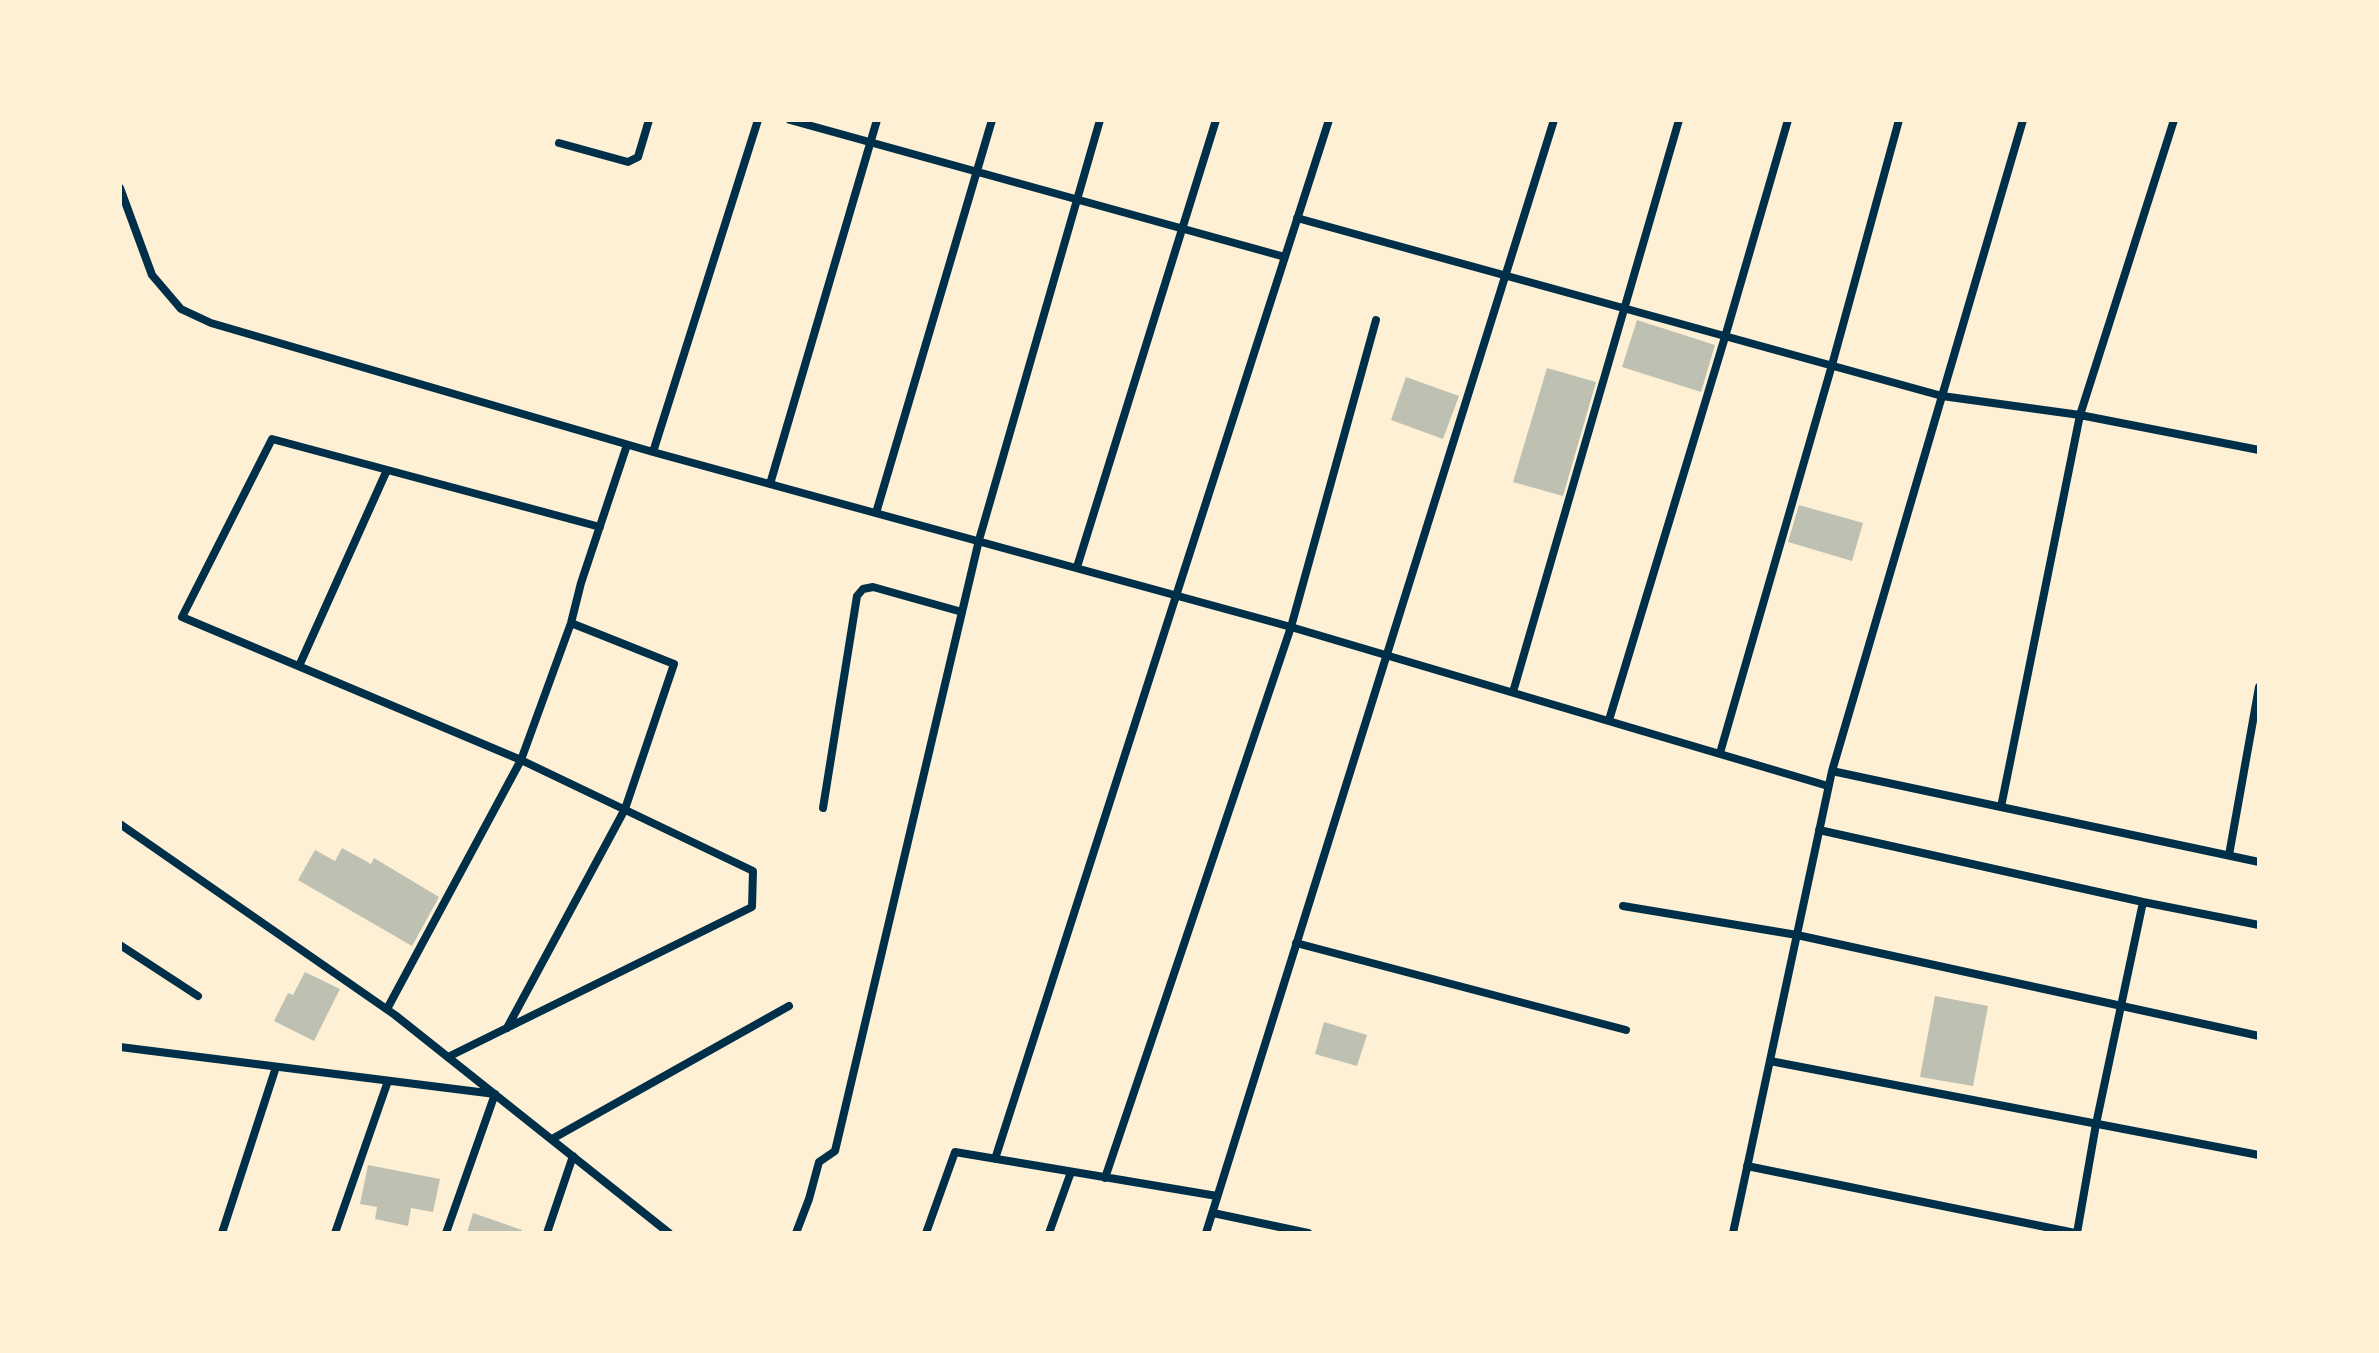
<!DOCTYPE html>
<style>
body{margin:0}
#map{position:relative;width:2379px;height:1353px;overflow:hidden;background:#fdf0d5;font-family:Rubik,sans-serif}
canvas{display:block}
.frame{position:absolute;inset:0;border:122px solid #fdf0d5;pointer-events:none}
</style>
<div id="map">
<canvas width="2379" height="1353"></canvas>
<div class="frame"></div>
</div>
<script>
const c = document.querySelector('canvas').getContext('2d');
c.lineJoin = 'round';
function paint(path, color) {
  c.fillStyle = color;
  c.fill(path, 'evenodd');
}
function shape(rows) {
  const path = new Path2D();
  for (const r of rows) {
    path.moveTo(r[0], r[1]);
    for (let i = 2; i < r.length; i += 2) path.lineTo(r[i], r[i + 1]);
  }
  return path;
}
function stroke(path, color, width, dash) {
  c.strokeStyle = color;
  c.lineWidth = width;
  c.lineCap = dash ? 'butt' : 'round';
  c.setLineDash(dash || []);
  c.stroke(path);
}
paint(shape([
 [1637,320,1715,345,1701,392,1622,367],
 [1547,368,1596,382,1563,496,1513,482],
 [1406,377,1459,396,1443,439,1391,420],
 [1799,505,1863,523,1852,561,1788,542],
 [342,848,371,864,374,858,439,897,412,946,298,880,315,850,335,861],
 [305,972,340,989,314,1041,274,1021,288,993,293,995],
 [1935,996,1988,1006,1973,1086,1920,1077],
 [1324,1022,1367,1035,1357,1066,1315,1054],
 [368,1165,440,1179,433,1212,411,1208,408,1226,375,1219,377,1207,360,1204],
 [473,1213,522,1230,521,1233,467,1233]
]), '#bec0b2');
stroke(shape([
 [790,120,1285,257],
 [559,143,628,162,638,157,649,120],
 [120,188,152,275,181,309,211,323,653,452,1291,627,1828,786],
 [1297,218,1942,396,2080,415,2174,120],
 [653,452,758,120],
 [770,484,877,120],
 [876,513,992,120],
 [1077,567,1216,120],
 [299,666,387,470],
 [1513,692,1679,120],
 [1609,720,1725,337,1788,120],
 [1720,753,1832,365,1899,120],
 [1832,771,2259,862],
 [2001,807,2080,415,2259,450],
 [823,808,857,596,863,589,873,587,962,612],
 [120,824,395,1015,669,1233],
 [1819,830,2143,902,2259,925],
 [2229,855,2259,687],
 [1623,906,1797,935,2259,1036],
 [1296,943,1626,1030],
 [120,945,198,996],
 [387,1009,521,760,571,623,581,583,627,445],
 [507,1028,625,809,674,664,571,623],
 [120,1047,495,1094,446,1233],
 [448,1057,752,907,753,871,521,760,182,617,272,439,600,527],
 [1770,1061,2259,1155],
 [552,1139,789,1006],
 [995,1159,1329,120],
 [1747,1166,2075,1233],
 [1105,1178,1291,627,1376,320],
 [1213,1213,1308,1233],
 [222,1233,276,1067],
 [335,1233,388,1081],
 [547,1233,573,1156],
 [796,1233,809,1199,819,1162,835,1151,979,540,1100,120],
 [926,1233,955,1152,1217,1196],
 [1049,1233,1071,1172],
 [1206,1233,1554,120],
 [1733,1233,1832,771,2023,120],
 [2077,1233,2096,1124,2143,902]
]), '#003049', 8);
</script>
